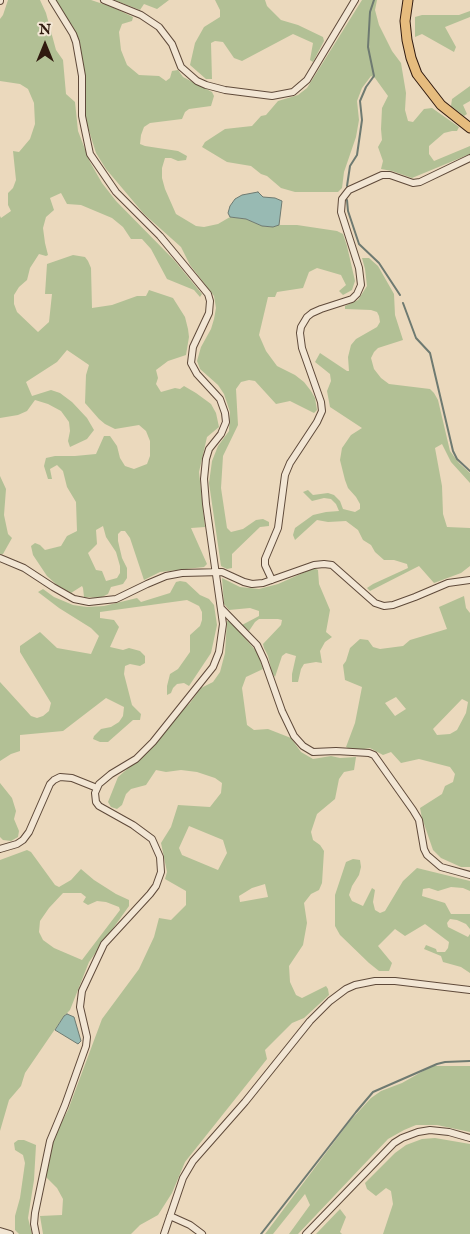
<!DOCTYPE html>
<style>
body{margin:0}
#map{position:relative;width:470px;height:1234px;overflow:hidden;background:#ebd9bd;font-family:"IM FELL English",serif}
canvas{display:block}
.north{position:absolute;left:20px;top:20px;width:50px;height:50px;-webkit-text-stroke:4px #f2e6d4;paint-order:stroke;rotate:0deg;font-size:14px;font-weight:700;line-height:20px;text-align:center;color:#301a0f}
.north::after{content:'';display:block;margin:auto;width:18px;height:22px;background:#301a0f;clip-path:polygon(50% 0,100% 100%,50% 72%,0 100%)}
</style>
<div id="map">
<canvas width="470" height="1234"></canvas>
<div class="north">N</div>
</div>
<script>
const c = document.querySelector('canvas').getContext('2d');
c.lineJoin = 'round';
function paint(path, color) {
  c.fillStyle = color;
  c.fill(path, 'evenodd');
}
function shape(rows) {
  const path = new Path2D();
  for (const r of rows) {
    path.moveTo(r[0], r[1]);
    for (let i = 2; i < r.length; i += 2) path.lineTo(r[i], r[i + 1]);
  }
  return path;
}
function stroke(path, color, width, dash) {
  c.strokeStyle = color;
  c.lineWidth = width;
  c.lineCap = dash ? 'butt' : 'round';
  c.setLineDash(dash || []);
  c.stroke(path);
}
paint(shape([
 [8,0,40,0,46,13,56,50,63,60,66,94,75,102,78,131,90,162,102,183,116,201,174,260,202,294,200,297,194,290,167,279,151,249,142,239,131,239,123,227,112,218,81,205,67,204,61,193,50,198,54,210,46,217,43,228,45,243,48,255,46,256,39,254,30,268,27,280,19,287,14,295,14,304,17,312,38,332,49,322,52,294,45,294,47,264,73,255,85,257,88,261,91,268,92,308,112,305,137,296,146,296,149,290,173,298,185,317,188,329,189,337,186,355,168,361,156,370,158,378,156,384,161,392,175,388,180,389,184,386,196,393,211,404,216,413,219,427,207,437,199,472,205,527,191,528,207,564,204,567,160,572,144,580,130,538,125,531,121,531,118,534,118,541,122,558,127,568,127,578,123,584,111,587,108,594,100,598,84,597,83,588,82,586,71,593,57,585,47,576,33,555,31,546,35,543,40,545,45,550,61,546,67,536,77,531,76,502,67,487,63,471,57,465,50,469,52,479,48,479,44,466,46,458,55,456,75,456,96,454,104,436,110,436,117,446,120,458,125,466,134,469,147,464,150,456,150,441,146,431,139,425,115,429,105,424,99,419,85,403,86,375,89,365,67,350,57,362,26,382,32,396,51,390,60,393,72,402,87,418,94,430,87,439,70,447,68,441,70,431,69,422,61,411,48,404,35,400,27,411,18,415,0,418,0,216,1,218,11,211,8,205,8,193,13,188,16,180,13,151,19,152,30,139,35,124,34,103,28,89,20,84,0,81,0,19,3,15],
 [103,526,106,537,116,552,120,566,120,573,117,578,106,581,102,571,96,570,88,553,97,544,96,530],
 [53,0,91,0,112,7,133,17,132,21,122,24,119,32,121,50,127,65,139,75,159,76,166,81,170,78,172,71,178,70,183,77,212,92,214,96,211,106,189,109,185,112,182,119,150,123,144,127,141,135,140,144,145,146,178,151,187,156,186,160,178,161,171,158,165,158,162,168,162,178,165,189,176,214,196,226,204,227,218,224,230,217,246,219,262,226,273,227,279,225,297,225,337,231,343,234,347,246,355,281,352,290,343,295,339,291,346,285,341,275,317,268,309,272,303,288,277,292,275,297,268,297,259,335,266,351,277,366,295,375,304,382,311,391,315,398,317,410,314,413,290,401,276,404,255,381,249,380,241,382,236,389,238,425,223,456,221,488,227,528,231,532,243,529,256,520,263,519,269,522,269,526,260,527,232,554,232,568,227,569,221,566,209,483,212,461,218,446,229,431,230,412,224,394,218,385,200,369,197,361,201,347,211,329,214,319,216,308,214,296,190,265,181,247,144,214,106,169,96,153,86,121,86,94,80,43,72,25,61,13],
 [114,0,169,0,157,9,144,4,140,10],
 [215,0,265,0,267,6,281,20,298,25,323,37,324,41,313,62,310,60,313,43,293,34,242,61,234,58,223,42,215,41,211,43,212,79,206,79,190,65,195,43,204,27,220,17,220,10],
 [362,0,377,0,375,10,379,25,392,51,401,63,406,93,405,110,408,121,413,122,424,109,432,108,459,127,457,131,452,131,444,133,429,146,429,154,434,161,470,146,470,154,412,178,392,171,381,169,383,161,378,147,382,140,381,129,382,108,388,96,375,78,371,76,362,88,357,101,359,120,356,137,344,172,342,188,338,192,295,192,281,188,267,176,261,174,251,166,227,162,202,147,205,142,225,129,252,126,261,116,266,115,278,101,298,95,307,88],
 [470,11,470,17,445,27,456,47,454,52,422,34,415,37,415,17,422,15,459,15],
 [470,86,470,101,463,105,467,114,464,116,451,106,452,99],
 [362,258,369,258,378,266,394,294,395,315,403,340,378,348,374,352,371,358,374,369,381,378,389,384,430,389,434,393,438,400,450,451,459,463,470,473,470,483,451,462,442,444,435,448,442,486,443,514,447,527,470,528,470,566,461,573,434,583,419,566,370,591,367,588,373,584,408,568,407,564,394,560,384,560,375,552,371,545,363,540,358,530,346,521,328,522,317,520,295,540,293,535,295,528,313,515,326,512,339,511,336,504,331,499,324,498,312,501,303,492,308,490,313,495,328,493,334,495,340,501,343,509,355,512,360,509,360,504,356,497,348,488,345,480,340,460,342,448,351,435,362,428,330,407,327,391,331,381,330,374,315,362,320,353,347,371,349,371,348,357,351,345,356,339,377,327,380,322,379,316,377,312,371,310,345,309,345,306,358,300,367,286,365,269],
 [0,476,6,489,4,515,8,534,12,538,3,554,0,554],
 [314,568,318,570,319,584,330,610,326,632,332,637,325,642,320,651,322,663,316,662,304,664,301,669,298,682,292,682,292,674,296,656,286,653,282,656,275,677,272,673,268,656,264,648,263,644,281,625,282,620,278,619,259,619,255,622,249,631,242,625,259,616,259,611,250,608,229,610,224,604,222,578,240,587,259,589,278,584],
 [180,581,186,582,200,595,209,599,214,605,217,625,211,653,189,686,184,683,177,684,173,688,171,693,167,695,167,686,170,674,178,669,190,652,190,635,200,626,202,620,202,612,199,606,187,600,100,612,100,618,114,620,119,627,110,647,123,650,129,648,140,651,145,656,145,663,140,666,130,664,125,666,124,674,132,705,141,714,140,720,133,720,108,742,100,742,93,739,94,736,101,729,111,727,119,722,123,716,124,707,106,698,63,731,20,735,20,751,11,754,0,761,0,682,31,716,37,718,43,716,49,711,51,703,20,652,20,646,40,632,57,648,91,654,99,636,91,628,59,608,38,592,43,589,54,597,73,605,87,607,104,606,137,598,141,602,170,593,176,582],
 [464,596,466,608,470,613,470,867,461,867,441,858,433,850,422,818,420,808,442,794,445,786,453,782,455,774,450,767,419,759,401,763,391,752,383,755,370,748,358,750,350,749,346,747,355,723,362,687,345,680,343,665,346,661,350,648,360,639,368,640,373,647,380,649,403,646,410,640,447,629,439,607],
 [396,697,406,709,395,716,385,703],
 [462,699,468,702,466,713,457,730,450,734,437,735,433,729],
 [227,621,230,621,258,653,263,669,246,677,242,688,247,725,254,730,268,729,291,738,301,752,313,759,331,756,340,758,356,757,354,770,344,772,339,779,335,799,317,814,311,832,313,840,320,845,324,851,322,883,319,890,311,894,304,903,307,923,303,945,289,966,290,982,296,995,302,998,326,986,328,989,329,995,304,1018,292,1023,265,1050,267,1059,185,1162,172,1193,158,1215,140,1225,131,1234,43,1234,40,1216,62,1215,63,1199,57,1188,46,1177,50,1152,57,1131,68,1110,102,1019,139,969,154,937,159,918,171,920,186,905,186,891,165,879,167,872,161,843,171,827,178,805,210,807,221,793,222,783,215,778,197,772,181,770,166,772,156,770,146,785,131,789,126,794,122,805,117,809,111,807,108,802,118,777,147,752,180,712,190,703,201,688,213,682,220,672,225,653],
 [189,826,223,840,227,853,218,870,182,855,179,848],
 [265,884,268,897,240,902,239,896,252,888],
 [0,783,12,798,16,811,14,819,19,831,18,837,11,841,3,840,0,837],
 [27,850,31,852,55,885,59,887,71,880,81,869,94,880,116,894,129,900,129,906,89,962,70,1010,64,1016,25,1073,21,1086,9,1100,0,1131,0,860],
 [63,893,81,893,86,897,83,902,88,905,97,901,106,902,119,907,120,910,82,960,54,948,43,940,39,932,40,921,49,908],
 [353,859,360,860,361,867,359,875,352,886,349,895,352,901,363,906,372,888,375,890,373,902,375,910,380,913,385,911,403,881,417,868,470,881,470,891,463,888,451,887,438,891,429,888,423,889,422,896,445,903,451,914,470,914,470,929,466,924,457,920,450,919,447,923,448,927,468,937,470,934,470,973,461,967,443,962,441,956,424,949,426,945,436,949,437,952,445,952,448,948,449,942,425,924,405,936,395,929,378,946,392,963,389,971,379,971,369,963,340,935,335,926,335,895,346,862],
 [432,1066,470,1066,470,1132,437,1125,416,1125,404,1130,388,1139,298,1234,289,1234,310,1205,305,1194,273,1234,265,1234,350,1121,371,1098,381,1091,402,1083],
 [435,1138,470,1144,470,1234,383,1234,393,1204,391,1191,386,1188,376,1196,367,1189,365,1183,395,1153,406,1145,422,1139],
 [18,1140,24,1140,36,1145,34,1180,28,1218,32,1234,19,1234,15,1230,15,1216,20,1198,25,1163,23,1155,15,1150,14,1143],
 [340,1209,346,1217,340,1232,342,1234,316,1234]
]), '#b2c095');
const water = shape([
 [258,192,263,197,275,198,282,201,279,225,273,227,262,226,246,219,230,217,228,213,230,206,235,199,242,195,258,192],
 [67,1014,74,1017,81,1041,78,1044,55,1030,64,1016,67,1014]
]);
paint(water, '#98bab3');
stroke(water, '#6e7a71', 1);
stroke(shape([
 [347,186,350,166,357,155,362,120,360,101,366,87,374,76,368,47,370,12,374,0],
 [347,200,348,211,359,244,379,263,400,295],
 [403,303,416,338,430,353,453,451,457,459,470,471],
 [261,1234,356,1112,373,1092,437,1064,445,1062,470,1061]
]), '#6e7a71', 2);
const minor = shape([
 [104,0,141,15,159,27,172,44,181,67,197,81,206,85,225,90,272,96,293,92,307,80,355,0],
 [0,1,0,0],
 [0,558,24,568,53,587,74,599,89,602,116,599,147,584,166,576,182,573,222,572,244,582,252,584,263,583,314,565,324,564,332,565,375,603,384,606,393,605,415,597,448,583,470,580],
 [272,580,265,565,265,559,278,528,285,475,290,463,317,422,322,411,321,402,302,348,300,333,301,327,307,317,312,313,321,309,352,299,357,294,361,285,359,268,341,212,342,199,349,190,382,175,390,175,413,183,420,182,470,158],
 [221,608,257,645,264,660,282,711,294,736,303,746,313,752,336,751,369,753,374,755,413,810,419,820,424,849,427,855,441,867,470,875],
 [0,849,17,844,23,840,29,832,50,784,54,780,60,777,72,778,97,788],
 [170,1216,190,1225,202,1234],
 [0,1231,10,1234],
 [36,1234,34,1224,35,1213,50,1141,65,1105,86,1046,87,1037,80,1007,82,991,104,944,150,894,156,886,161,872,160,857,152,839,133,825,99,806,96,802,95,793,99,784,111,774,136,759,153,742,213,667,219,652,223,624,206,504,204,479,206,459,209,449,221,434,226,422,225,413,220,399,197,374,191,363,193,347,209,313,210,301,208,294,160,236,116,192,90,154,82,116,82,76,76,42,73,34,52,0],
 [164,1234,183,1178,193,1161,245,1102,310,1021,330,1001,346,989,355,985,375,981,395,981,470,990],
 [306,1234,394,1143,402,1138,418,1132,430,1130,449,1132,470,1138]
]);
const major = shape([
 [408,0,405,21,407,40,411,58,417,74,441,105,470,128]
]);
stroke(minor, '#5f4a3a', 8);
stroke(major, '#301a0f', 11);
stroke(minor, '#f2e6d4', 6);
stroke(major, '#e6bc7e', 9);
</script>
